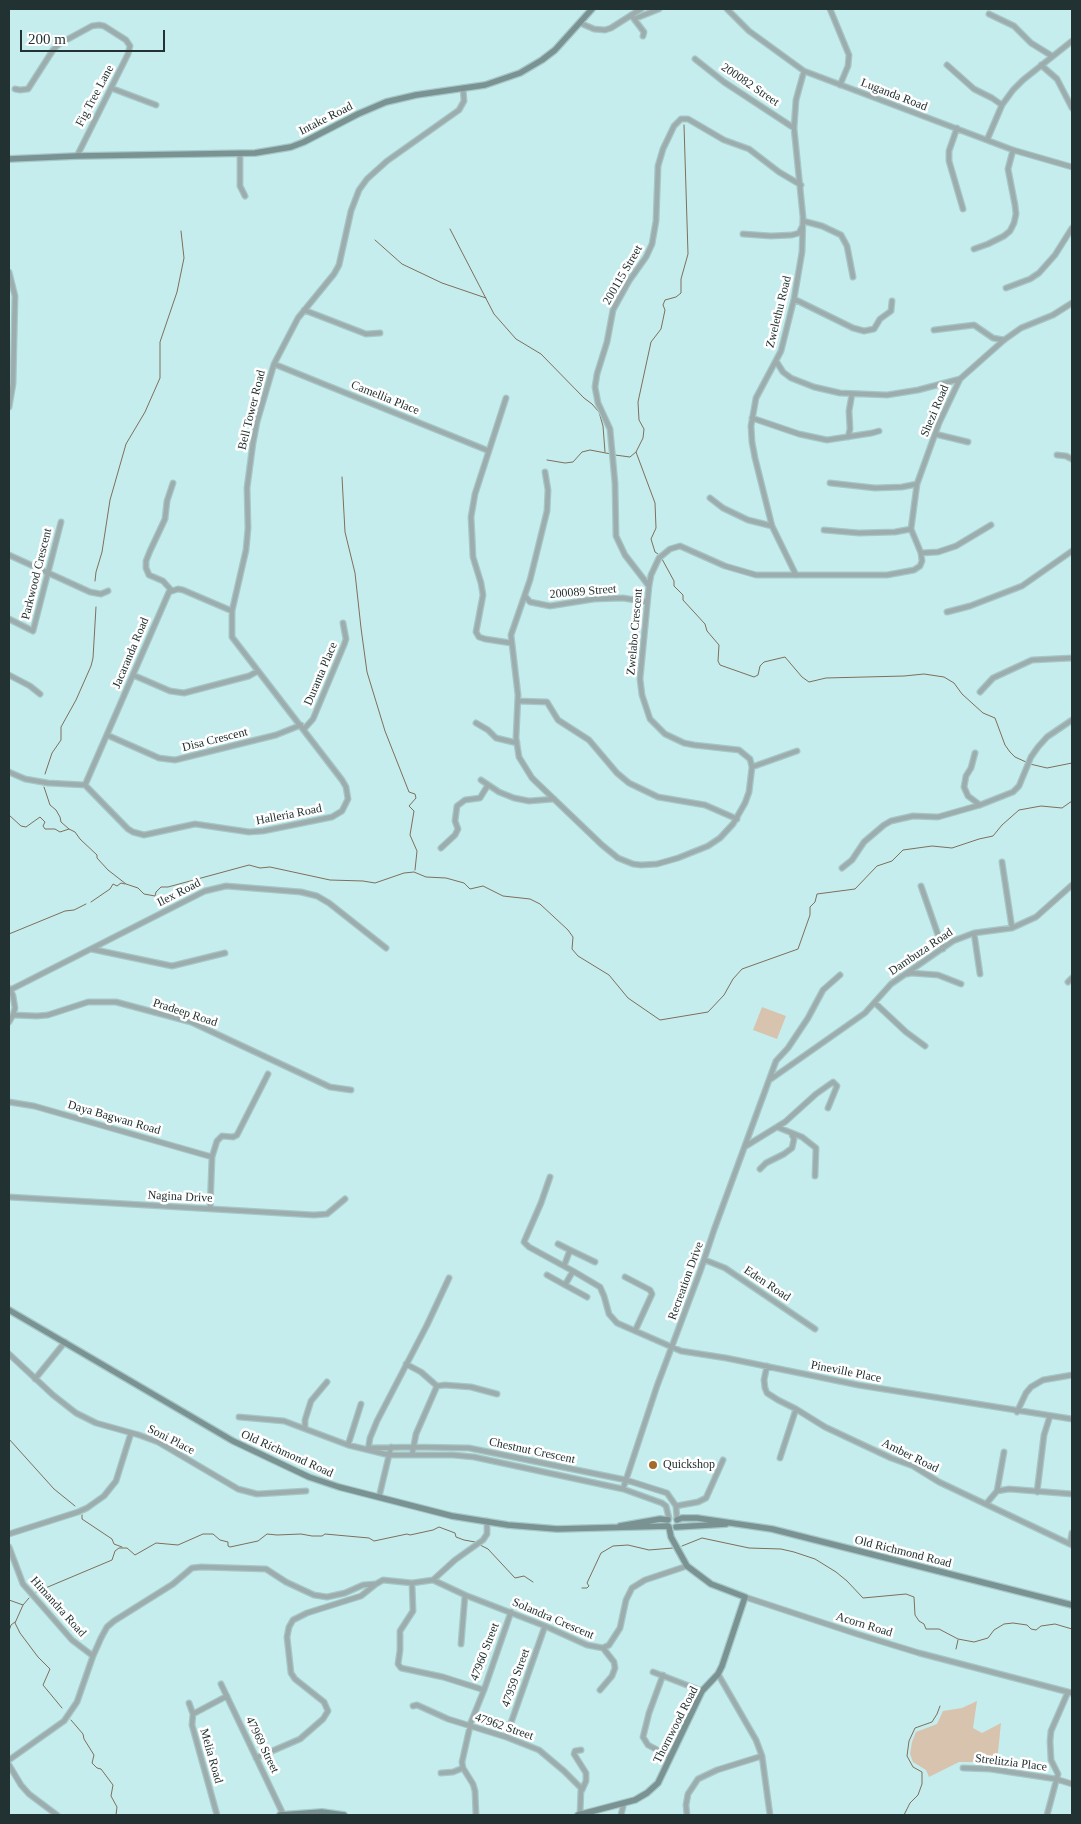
<!DOCTYPE html>
<style>
body{margin:0}
#map{position:relative;width:1081px;height:1824px;overflow:hidden;background:#c6eded;font-family:Georgia,serif}
canvas{display:block}
.frame{position:absolute;inset:0;border:10px solid #223131;pointer-events:none}
.scale{position:absolute;left:20px;top:30px;width:145px;height:22px;box-sizing:border-box;border:2px solid #223131;border-top:0;padding-left:6px;font-size:15px;line-height:18px;white-space:nowrap;color:#223131;-webkit-text-stroke:4px #fff;paint-order:stroke}
</style>
<div id="map">
<canvas width="1081" height="1824"></canvas>
<div class="frame"></div>
<div class="scale">200 m</div>
</div>
<script>
const c = document.querySelector('canvas').getContext('2d');
c.lineJoin = 'round';
function paint(path, color) {
  c.fillStyle = color;
  c.fill(path, 'evenodd');
}
function shape(rows) {
  const path = new Path2D();
  for (const r of rows) {
    path.moveTo(r[0], r[1]);
    for (let i = 2; i < r.length; i += 2) path.lineTo(r[i], r[i + 1]);
  }
  return path;
}
function stroke(path, color, width, dash) {
  c.strokeStyle = color;
  c.lineWidth = width;
  c.lineCap = dash ? 'butt' : 'round';
  c.setLineDash(dash || []);
  c.stroke(path);
}
function label(font, color, halo, rows, align = 'center') {
  c.font = font + ' Georgia,serif';
  c.lineWidth = 5;
  c.setLineDash([]);
  c.textBaseline = 'middle';
  c.strokeStyle = halo;
  c.fillStyle = color;
  for (const [text, x, y, turn = 0] of rows) {
    c.save();
    c.translate(x, y);
    c.rotate((+turn || 0) * Math.PI / 180);
    c.textAlign = isNaN(turn) ? turn : align;
    if (halo) c.strokeText(text, 0, 0);
    c.fillText(text, 0, 0);
    c.restore();
  }
}
paint(shape([
 [762,1007,786,1016,777,1039,753,1030],
 [977,1701,973,1728,982,1733,1001,1723,997,1762,959,1762,929,1777,926,1770,913,1762,910,1754,912,1742,916,1732,937,1724,943,1711,962,1708]
]), '#d8c3ae');
stroke(shape([
 [450,229,494,314,516,339,541,354,584,398,592,404,599,412,603,426,605,452],
 [375,240,402,264,442,283,486,298],
 [615,455,630,457,636,452],
 [547,460,565,463,573,462,582,452,590,450,611,454],
 [342,477,345,532,355,573,361,628,367,672,385,731,409,792,415,794,416,798,409,806,414,811,410,835,417,851,415,870],
 [658,554,655,552,651,539,656,528,655,503,636,452,643,438,644,429,639,420,638,402,651,342,661,329,665,310,663,305,665,300,676,297,681,293,681,279,688,254,684,125],
 [662,559,674,581,674,586,683,595,683,600,705,624,707,631,719,645,718,661,720,665,754,677,758,675,760,666,764,662,785,657,802,677,809,682,826,678,904,676,924,674,944,677,954,683,962,694,983,713,995,718,1005,745,1010,752,1015,757,1026,762],
 [95,581,96,572,102,552,110,500,126,444,145,412,160,378,160,342,177,292,184,258,181,231],
 [1030,764,1047,768,1072,763],
 [45,774,52,753,61,740,61,727,76,700,91,666,93,658,96,607],
 [44,787,50,805,56,810,60,817,61,822,69,829],
 [9,815,21,826,26,827,40,817,45,822,43,826,45,829,55,829,60,832,69,829,75,832,80,839,97,855,97,858,108,870,126,884,138,888,144,894,155,896,156,892,161,887,168,887,249,865,260,868,270,867,330,880,363,881,375,883,404,873,414,872,426,877,446,878,464,883,470,889,483,886,503,896,530,899,540,904,568,930,573,937,572,949,578,956,609,975,628,998,660,1020,708,1012,724,995,733,979,742,969,798,949,810,915,810,907,815,902,817,894,855,889,877,866,892,861,903,850,932,846,952,848,979,839,993,836,1002,825,1019,810,1041,806,1062,808,1072,801],
 [91,902,110,889,113,884,117,886,121,883,125,884],
 [9,934,65,911,74,910,86,904],
 [9,1439,54,1489,75,1506],
 [82,1515,82,1519,112,1539,114,1544,122,1547],
 [480,1545,488,1549,515,1578,524,1576,533,1582],
 [682,1546,702,1538,749,1548,781,1549,794,1552,815,1559,836,1572,847,1581,863,1598,906,1594,914,1597,915,1615,919,1621,924,1624,926,1629,939,1629,958,1639,974,1642,988,1638,994,1630,1004,1624,1013,1623,1027,1625,1031,1629,1036,1630,1041,1626,1055,1624,1072,1629],
 [582,1588,587,1588,589,1586,587,1583,601,1553,613,1546,628,1545,649,1550,673,1548],
 [36,1592,112,1560,115,1551,119,1548,127,1548,135,1555,156,1543,178,1545,203,1534,213,1534,220,1540,228,1542,228,1546,230,1547,258,1541,267,1534,277,1535,301,1534,312,1536,322,1536,325,1534,369,1538,374,1541,407,1534,410,1535,433,1530,439,1527,455,1533,456,1537,464,1540,475,1542],
 [9,1600,23,1605,29,1598],
 [23,1605,15,1623,20,1633,38,1657,50,1669,43,1685,62,1708],
 [9,1631,11,1625,15,1622],
 [956,1649,958,1640],
 [71,1720,83,1734,84,1739,94,1755,92,1763,97,1768,101,1769,113,1785,111,1796,117,1807,116,1815],
 [904,1815,910,1803,918,1795,922,1784,922,1772,913,1767,907,1756,909,1741,915,1728,932,1722,937,1714,940,1706]
]), '#7e6f5a', 1);
const street = shape([
 [727,9,749,31,804,71,1013,150,1072,167],
 [830,9,849,55,848,66,840,85],
 [989,14,1014,26,1031,43,1052,56],
 [631,15,634,19,659,9],
 [634,19,644,32,643,36],
 [580,23,594,29,605,30,611,28,641,9],
 [695,59,724,82,794,128],
 [947,65,974,89,992,98,1002,105],
 [1041,65,1057,79,1072,108],
 [111,88,156,105],
 [15,89,20,90,28,89,53,50,59,44,92,26,99,25,104,26,126,40,130,46,128,54,77,156],
 [957,128,949,151,949,161,963,209],
 [987,140,1002,105,1013,90,1023,80,1072,41],
 [240,153,240,186,245,196],
 [803,221,822,226,841,235,847,246,853,277],
 [743,234,771,236,792,235,799,233,802,227],
 [974,249,988,244,1004,236,1010,231,1014,223,1016,214,1015,205,1008,169,1013,150],
 [9,272,15,296,13,384,9,407],
 [1006,288,1030,279,1039,273,1055,255,1072,228],
 [794,299,853,328,864,331,874,329,880,319,891,311,892,301],
 [304,310,366,334,380,333],
 [934,330,974,325,993,338,1004,340],
 [776,361,783,372,791,378,814,387,840,393,887,395,918,390,960,379],
 [274,364,489,451],
 [506,398,475,494,471,517,472,536,473,557,481,583,483,595,476,632,479,637,485,639,511,643],
 [752,418,799,434,827,440,872,433,879,431],
 [935,434,968,442],
 [848,437,850,429,849,411,852,394],
 [1057,455,1066,456,1072,459],
 [545,472,548,490,547,511,530,580,511,635,518,695,516,738,519,757,532,778,602,845,618,858,633,864,641,865,657,864,678,858,708,846,720,838,733,824,745,803,749,792,752,767,750,759,739,750,694,745,684,743,665,734,650,719,642,695,640,679,649,586,651,575,659,558,670,549,680,546,725,566,756,575,887,575,914,570,920,566,922,561,921,553,911,529,917,484,939,423,960,379,1004,340,1021,328,1053,315,1072,303],
 [830,483,875,488,902,487,917,484],
 [710,498,723,508,748,520,772,526],
 [824,530,859,533,895,532,911,529],
 [921,553,938,552,956,546,991,525],
 [9,555,90,592,101,594,108,591],
 [796,575,772,526,755,458,752,442,751,426,756,398,781,351,794,299,802,252,803,217,794,128,796,100,804,71],
 [649,586,625,555,616,536,615,483,610,429,598,403,595,387,597,374,607,342,613,310,629,281,646,257,652,244,656,221,658,166,663,149,674,126,681,119,688,119,724,140,749,149,779,172,801,185],
 [172,591,163,581,149,575,146,568,146,561,150,551,165,519,167,501,173,483],
 [525,596,530,602,550,606,594,599,623,598,647,602],
 [947,612,970,606,1022,586,1072,551],
 [9,619,33,631,61,522],
 [9,675,30,686,40,694],
 [133,675,170,691,184,693,249,676,258,671],
 [980,692,993,678,1032,660,1072,658],
 [518,701,547,702,558,720,589,740,617,773,629,783,658,797,705,805,737,819],
 [476,723,488,730,496,738,517,743],
 [304,729,313,719,344,645,346,639,343,623],
 [107,735,159,758,175,760,276,735,301,725],
 [975,753,971,768,966,776,964,787,968,796,980,805],
 [752,767,797,751],
 [9,772,25,779,48,783,85,785,128,829,133,832,144,835,195,824,249,832,263,831,332,817,342,811,348,799,346,787,342,780,232,637,232,611,246,550,248,528,247,488,253,443,257,422,274,364,298,318,334,274,339,265,351,211,359,190,367,179,387,161,459,110,464,101,463,88],
 [481,780,499,792,514,798,529,801,554,799],
 [85,785,169,592,178,589,183,590,232,611],
 [441,848,455,835,458,829,455,821,457,806,465,800,480,798,488,785],
 [1002,862,1012,928],
 [842,868,852,860,864,842,884,825,891,821,913,816,938,817,980,805,1013,792,1019,786,1031,757,1038,747,1047,737,1072,720],
 [921,886,943,949],
 [974,933,980,974],
 [91,949,172,966,225,953],
 [907,974,911,973,938,975,961,984],
 [1068,982,1072,978],
 [10,990,205,891,226,886,301,892,317,896,329,903,386,948],
 [875,1003,906,1032,925,1046],
 [13,1015,37,1016,48,1015,88,1002,116,1002,191,1022,330,1087,351,1090],
 [9,1022,13,1015,15,1008,13,996,10,989],
 [771,1079,865,1013,891,984,953,941,974,933,1012,928,1036,917,1072,885],
 [9,1102,34,1106,212,1157],
 [777,1127,802,1137,816,1148,815,1176],
 [746,1146,785,1122,816,1094,833,1082,837,1086,828,1108],
 [760,1169,766,1163,784,1154,792,1148,794,1139,791,1133],
 [550,1177,541,1203,524,1242,529,1247,573,1271],
 [9,1197,314,1215,327,1214,345,1199],
 [210,1209,212,1157,217,1141,222,1136,233,1137,237,1135,268,1074],
 [558,1244,570,1250],
 [705,1260,725,1268,815,1329],
 [564,1266,570,1250,595,1262],
 [547,1275,565,1285],
 [625,1277,650,1290,652,1294,635,1331],
 [587,1297,565,1285,573,1271,600,1287,604,1296,609,1314,617,1323,681,1351,726,1358,858,1385,1072,1419],
 [9,1354,53,1395,76,1413,96,1423,139,1435,158,1442,238,1489,257,1494,306,1491],
 [406,1364,421,1372,437,1386],
 [767,1366,764,1380,765,1388,767,1393,778,1400,796,1409,825,1427,891,1458,913,1466,939,1482,1072,1545],
 [35,1379,65,1342],
 [1017,1412,1026,1393,1031,1387,1043,1380,1072,1375],
 [239,1417,284,1421,348,1445,389,1455,453,1455,474,1457,623,1489,662,1503,666,1506,669,1518],
 [305,1427,305,1420,311,1401,327,1382],
 [348,1445,361,1404],
 [368,1448,413,1447,469,1448,626,1480,667,1493,676,1506,677,1519],
 [368,1450,370,1438,377,1421,427,1325,449,1278],
 [412,1455,416,1434,437,1386,445,1385,471,1387,497,1394],
 [780,1458,796,1409],
 [623,1489,657,1386,701,1269,714,1230,776,1061,788,1048,808,1018,823,990,840,975],
 [997,1491,1004,1452],
 [1037,1492,1044,1435,1050,1416],
 [379,1497,391,1447],
 [986,1504,997,1491,1009,1489,1072,1494],
 [676,1506,698,1502,706,1498,723,1460],
 [9,1534,78,1512,87,1508,104,1496,116,1481,131,1433],
 [1070,1544,1072,1533],
 [9,1547,23,1584,72,1640,93,1656,77,1702,64,1721,9,1760],
 [433,1580,465,1595,545,1626,587,1645,603,1648,609,1645,620,1628,626,1600,632,1588,645,1580,687,1566],
 [412,1583,413,1611,400,1631,400,1650,398,1664,401,1668,443,1677,484,1690,511,1612],
 [745,1597,857,1634,919,1653,1072,1693],
 [461,1644,465,1595],
 [93,1656,101,1638,107,1627,114,1621,173,1584,192,1568,201,1567,266,1569,286,1582,314,1595,327,1597,345,1593,363,1585,375,1584],
 [653,1672,702,1691],
 [718,1674,756,1740,762,1756,770,1815],
 [663,1675,649,1713,643,1737,648,1745,667,1755,669,1759],
 [221,1684,283,1814],
 [600,1690,612,1676,615,1668,614,1662,603,1648],
 [189,1703,193,1714,192,1725,217,1815],
 [413,1706,417,1705,448,1719,506,1737,539,1750,564,1771,581,1788,580,1815],
 [193,1714,227,1696],
 [506,1737,545,1626],
 [581,1750,575,1751,574,1754,586,1773,586,1781,582,1790],
 [256,1758,300,1739,323,1719,328,1711,324,1702,295,1679,291,1673,287,1637,289,1627,293,1620,307,1613,361,1596,376,1584,383,1580,412,1583,433,1580,455,1560,483,1540,487,1534,487,1521],
 [9,1765,21,1785,29,1794,57,1815],
 [963,1768,990,1769,1056,1779,1072,1784],
 [441,1773,453,1772,463,1768],
 [476,1815,475,1791,473,1784,463,1768,462,1762,471,1722,484,1690],
 [621,1815,624,1803],
 [687,1815,686,1805,688,1794,698,1779,717,1770,762,1756],
 [1047,1815,1058,1774,1051,1760,1050,1741,1051,1731,1068,1692]
]);
const secondary = shape([
 [9,159,77,156,255,153,291,147,304,142,358,114,386,102,416,95,485,85,520,73,542,60,555,50,592,9],
 [9,1310,233,1441,309,1477,339,1487,452,1516,508,1525,557,1529,668,1526],
 [677,1520,682,1518,697,1518,772,1529,1072,1605],
 [620,1526,660,1519,668,1520],
 [676,1527,726,1524],
 [280,1815,322,1812,344,1815],
 [578,1815,635,1800,647,1793,658,1783,702,1691,718,1674,722,1666,745,1597,711,1584,687,1566,671,1537,669,1527]
]);
stroke(street, '#a5c7c7', 7);
stroke(secondary, '#a5c7c7', 8);
stroke(street, '#9dadad', 4.5);
stroke(secondary, '#7a9292', 5.5);
for (const [x, y, r, color] of [
 [653,1465,5,"#a36b28"]
]) {
  const dot = new Path2D();
  dot.arc(x, y, r, 0, 2 * Math.PI);
  c.fillStyle = color;
  c.fill(dot);
  stroke(dot, '#fff', 2);
}
label('12px', '#223131', '#fff', [
 ["200082 Street",750,85,34],
 ["Luganda Road",894,95,21],
 ["Fig Tree Lane",95,96,-62],
 ["Intake Road",326,119,-27],
 ["200115 Street",623,275,-60],
 ["Zwelethu Road",779,312,-76],
 ["Camellia Place",385,398,22],
 ["Bell Tower Road",252,410,-76],
 ["Shezi Road",935,411,-67],
 ["Parkwood Crescent",37,574,-76],
 ["200089 Street",583,592,-5],
 ["Zwelabo Crescent",635,632,-85],
 ["Jacaranda Road",131,653,-67],
 ["Duranta Place",321,674,-67],
 ["Disa Crescent",215,740,-14],
 ["Halleria Road",289,815,-11],
 ["Ilex Road",179,893,-27],
 ["Dambuza Road",921,952,-34],
 ["Pradeep Road",185,1013,18],
 ["Daya Bagwan Road",114,1118,16],
 ["Nagina Drive",180,1197,3],
 ["Recreation Drive",686,1281,-70],
 ["Eden Road",767,1284,34],
 ["Pineville Place",846,1372,11],
 ["Soni Place",171,1440,27],
 ["Chestnut Crescent",532,1451,12],
 ["Old Richmond Road",287,1454,24],
 ["Amber Road",910,1456,26],
 ["Old Richmond Road",903,1552,14],
 ["Himandra Road",58,1607,48],
 ["Solandra Crescent",553,1619,23],
 ["Acorn Road",864,1625,17],
 ["47960 Street",485,1652,-69],
 ["47959 Street",516,1678,-70],
 ["Thornwood Road",676,1725,-63],
 ["47962 Street",504,1727,19],
 ["47969 Street",262,1745,64],
 ["Melia Road",211,1756,74],
 ["Strelitzia Place",1011,1763,7]
]);
label('12px', '#223131', '#fff', [
 ["Quickshop",663,1465]
], 'left');
</script>
